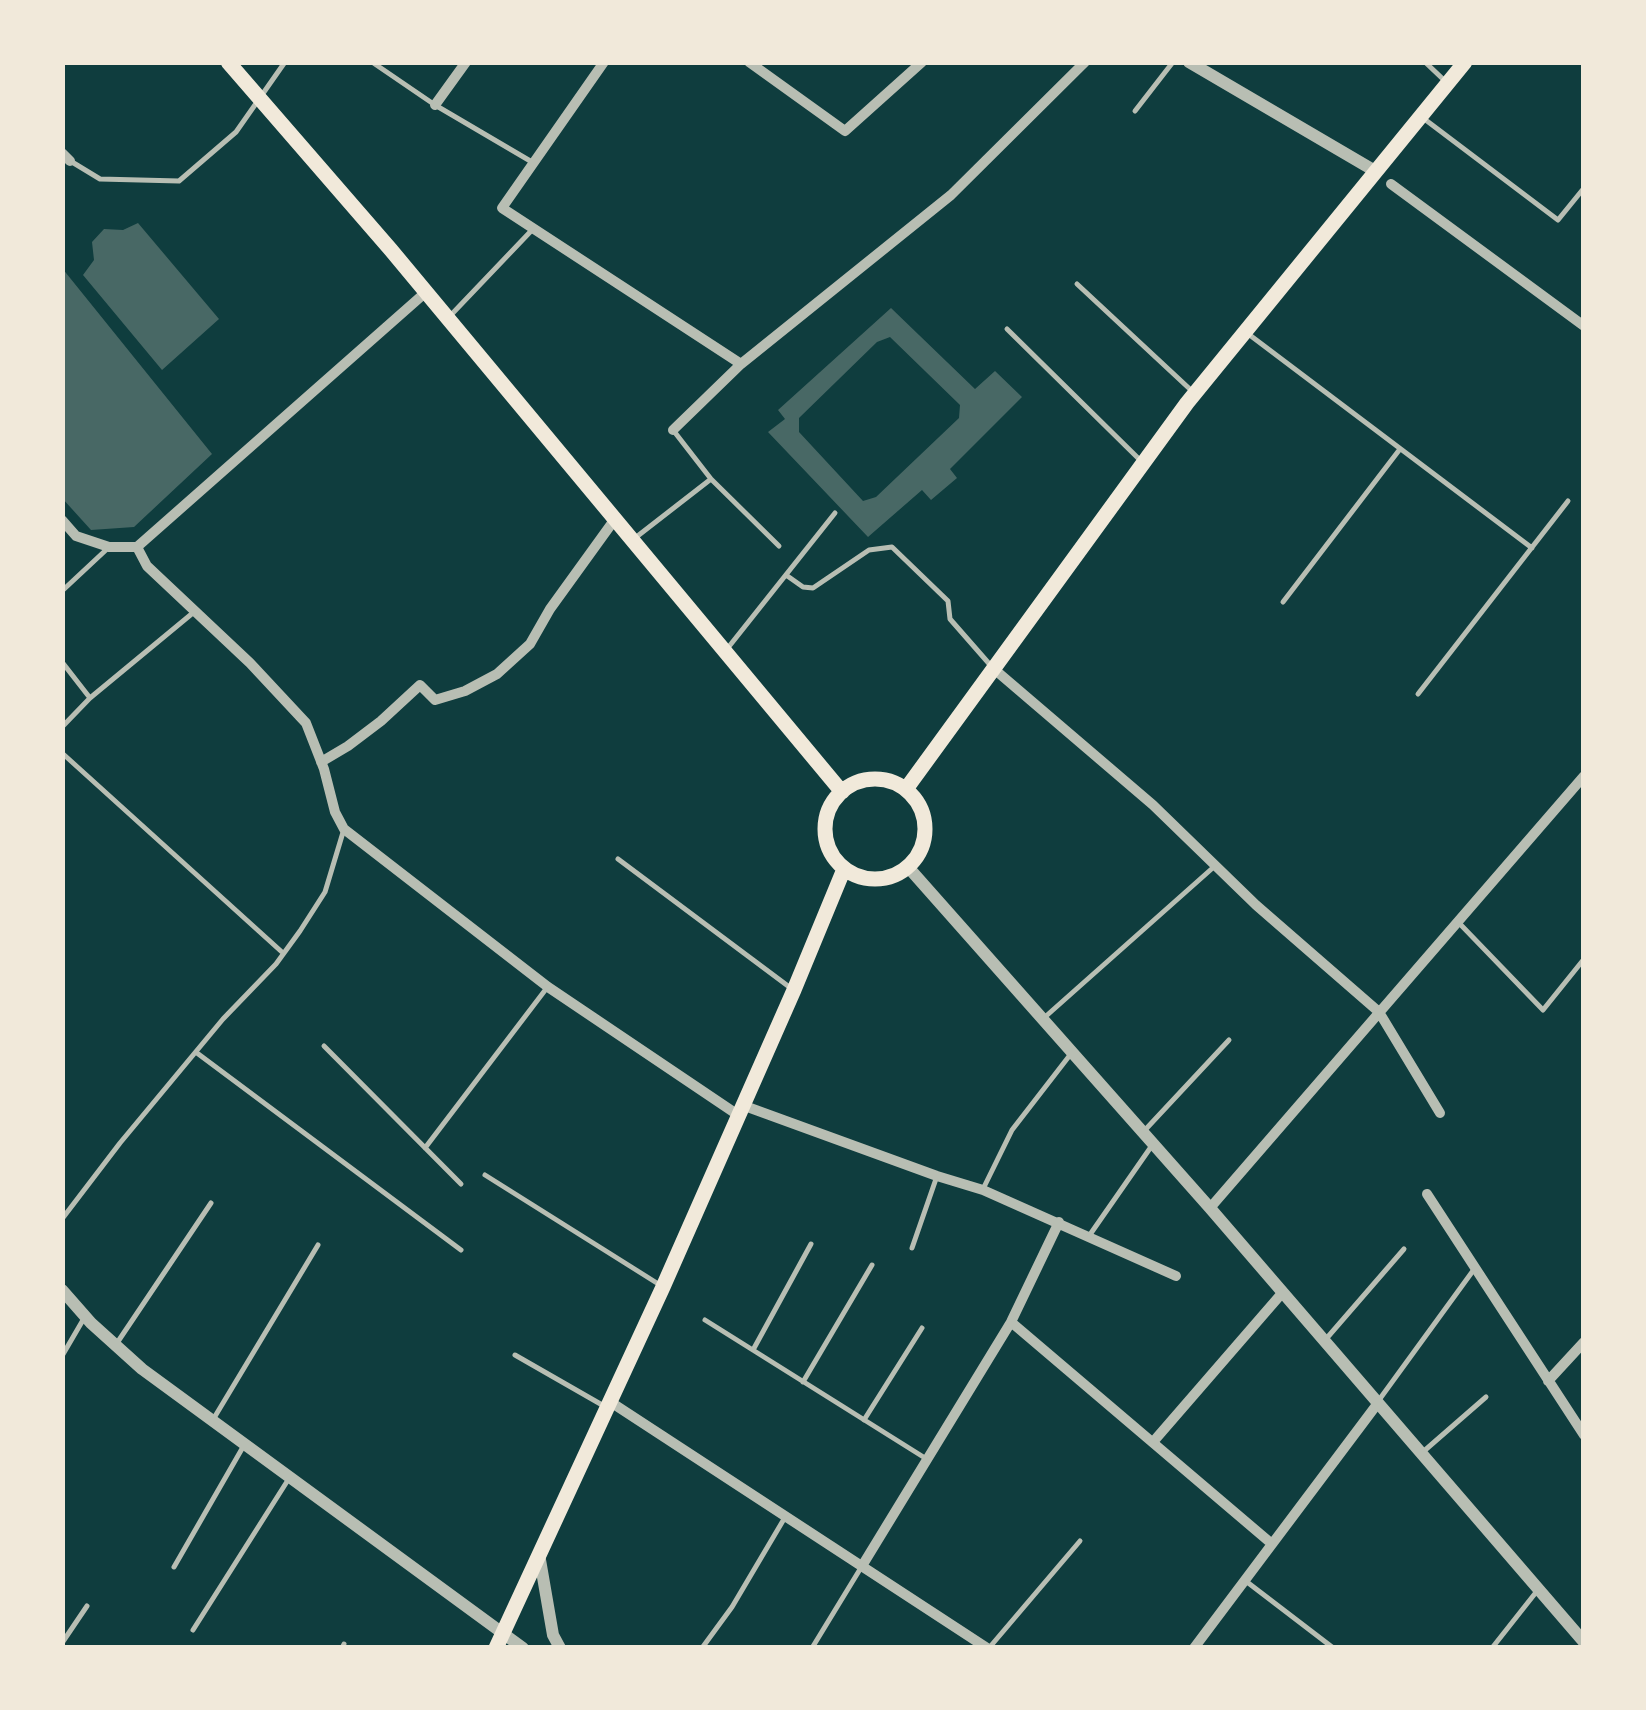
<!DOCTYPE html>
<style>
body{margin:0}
#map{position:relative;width:1646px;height:1710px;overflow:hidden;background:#0f3d3e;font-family:"Varela Round",sans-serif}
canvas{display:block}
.frame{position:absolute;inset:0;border:65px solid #f1e9da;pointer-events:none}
</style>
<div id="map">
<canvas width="1646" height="1710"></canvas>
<div class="frame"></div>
</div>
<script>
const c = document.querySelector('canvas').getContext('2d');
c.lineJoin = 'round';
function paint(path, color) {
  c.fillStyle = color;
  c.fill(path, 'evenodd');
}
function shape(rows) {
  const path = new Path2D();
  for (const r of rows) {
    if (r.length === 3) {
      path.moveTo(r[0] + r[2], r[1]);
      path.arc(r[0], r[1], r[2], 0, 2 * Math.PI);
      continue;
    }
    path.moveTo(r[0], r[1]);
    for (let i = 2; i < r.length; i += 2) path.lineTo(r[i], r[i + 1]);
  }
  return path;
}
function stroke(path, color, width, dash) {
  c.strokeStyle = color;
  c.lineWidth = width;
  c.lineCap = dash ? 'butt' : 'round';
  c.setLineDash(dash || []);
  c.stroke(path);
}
paint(shape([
 [138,223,219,319,162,370,83,275,94,260,92,242,104,229,123,230],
 [62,268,212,454,134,527,91,530,62,498],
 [891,308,975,389,995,371,1022,397,950,469,957,478,931,500,922,490,868,537,768,432,785,419,778,410],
 [890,337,960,405,959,418,876,497,863,501,799,432,799,418,877,342]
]), '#486865');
stroke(shape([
 [372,62,435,105,532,162],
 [1425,62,1445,81],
 [1135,111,1173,62],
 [1423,118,1558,220,1584,188],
 [72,162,100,179,179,181,236,132,285,62],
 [1077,284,1193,392],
 [450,316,532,230],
 [1007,329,1141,461],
 [1247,333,1532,548],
 [711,479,779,546],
 [635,538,711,479,673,430],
 [786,575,803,587,813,588,869,550,892,547,948,601,950,619,992,667],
 [62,591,107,549],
 [1283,602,1400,449],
 [727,649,835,513],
 [62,662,90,698],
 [1418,694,1568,501],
 [62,727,90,698,194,612],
 [62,753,283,953],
 [618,859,792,989],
 [1460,924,1543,1010,1584,959],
 [1045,1017,1216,865],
 [324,1046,461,1184],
 [197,1053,461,1250],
 [1145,1130,1229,1040],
 [425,1148,546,989],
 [485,1175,660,1285],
 [984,1187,1012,1130,1070,1055],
 [62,1219,120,1143,223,1019,276,964,300,931,325,892,344,829],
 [1089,1236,1153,1144],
 [912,1248,937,1176],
 [705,1320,925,1458],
 [1326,1339,1404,1249],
 [117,1343,211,1203],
 [753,1350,811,1244],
 [515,1355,604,1406],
 [62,1356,83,1320],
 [803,1382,872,1265],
 [1379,1400,1475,1268],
 [214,1418,318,1245],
 [864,1420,922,1328],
 [1424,1451,1486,1397],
 [174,1567,243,1447],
 [1247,1582,1332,1647],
 [193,1630,288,1480],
 [62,1643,87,1606],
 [342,1648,344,1644],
 [702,1648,732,1607,784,1519],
 [812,1648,862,1566],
 [989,1648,1080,1541],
 [1492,1648,1537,1591]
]), '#b8beb3', 5);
stroke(shape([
 [604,62,502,208,741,364],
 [749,62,845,131,922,62],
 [435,105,466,62],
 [62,153,70,161],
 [1391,184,1584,326],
 [673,430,741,364,951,195,1085,62],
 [62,520,76,536,109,547,137,547],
 [137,547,147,566,250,663,306,723,324,769,335,812,344,829,548,987,738,1115],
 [137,547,426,292],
 [994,669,1153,805,1256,905,1379,1012,1440,1113],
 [321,762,348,746,381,721,420,685,435,700,465,691,497,674,530,644,550,609,615,519],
 [742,1105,937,1176,983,1190,1176,1276],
 [1427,1194,1584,1435],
 [1210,1208,1584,776],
 [1011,1322,1272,1544],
 [1548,1381,1584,1342],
 [609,1401,987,1648],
 [1153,1442,1283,1292],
 [862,1566,1011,1322,1059,1222],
 [1194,1648,1378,1403]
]), '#b8beb3', 10);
stroke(shape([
 [1189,62,1375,171],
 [908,867,1210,1208,1584,1642],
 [62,1290,91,1323,142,1369,523,1648],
 [539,1554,553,1635,560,1648]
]), '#b8beb3', 12);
stroke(shape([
 [228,62,391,250,842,792],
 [875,829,50],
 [906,789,1187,403,1465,62],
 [496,1648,663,1287,794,990,844,869]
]), '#f1e9da', 15);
</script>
